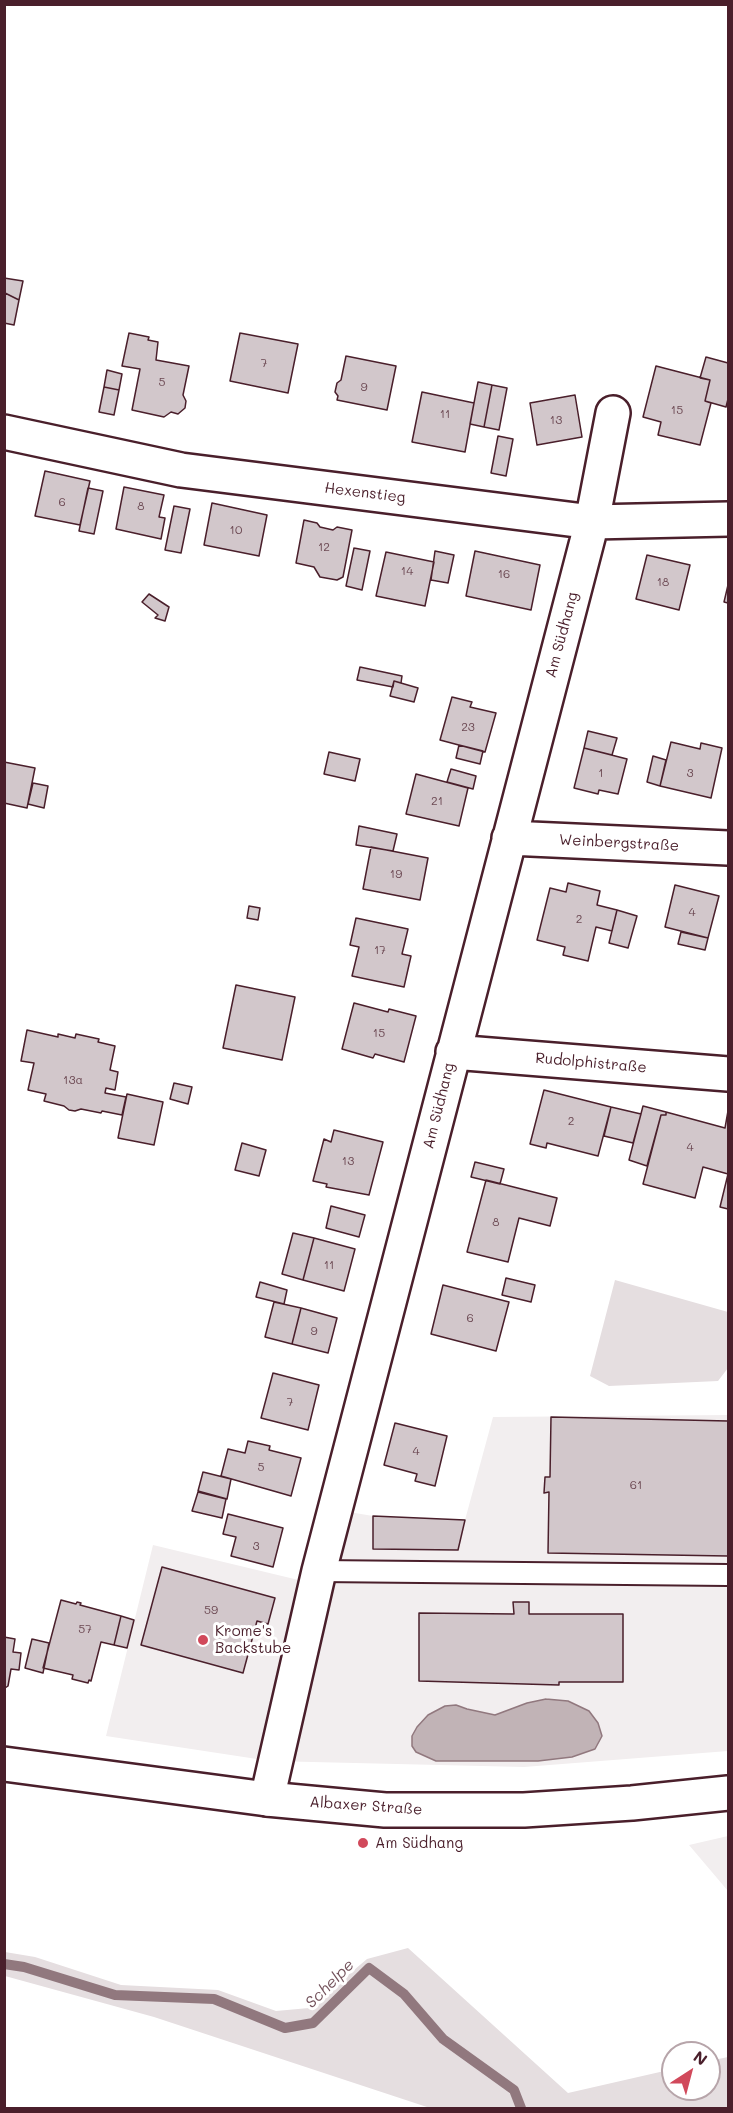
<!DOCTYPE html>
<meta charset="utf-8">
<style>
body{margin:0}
#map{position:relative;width:733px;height:2113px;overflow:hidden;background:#fff;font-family:Mali,sans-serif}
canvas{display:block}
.frame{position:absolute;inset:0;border:6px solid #4a1f2b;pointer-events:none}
.north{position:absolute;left:661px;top:2041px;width:60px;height:60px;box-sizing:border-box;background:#fff;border:2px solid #b7a5aa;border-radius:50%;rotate:36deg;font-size:16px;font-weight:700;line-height:24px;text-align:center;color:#4a1f2b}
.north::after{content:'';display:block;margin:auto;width:21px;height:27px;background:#d1495b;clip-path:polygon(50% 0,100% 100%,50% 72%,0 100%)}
</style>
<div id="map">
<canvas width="733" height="2113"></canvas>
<div class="frame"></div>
<div class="north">N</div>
</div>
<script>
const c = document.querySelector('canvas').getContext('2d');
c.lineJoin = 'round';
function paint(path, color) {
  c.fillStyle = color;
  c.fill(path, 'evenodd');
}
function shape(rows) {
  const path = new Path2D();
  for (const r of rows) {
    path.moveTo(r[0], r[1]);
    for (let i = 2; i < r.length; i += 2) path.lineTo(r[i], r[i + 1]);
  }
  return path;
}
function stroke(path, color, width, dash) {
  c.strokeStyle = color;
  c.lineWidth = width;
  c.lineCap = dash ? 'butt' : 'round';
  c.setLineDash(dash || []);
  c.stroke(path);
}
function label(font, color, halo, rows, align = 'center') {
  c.font = font + ' Mali,sans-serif';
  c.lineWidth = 6;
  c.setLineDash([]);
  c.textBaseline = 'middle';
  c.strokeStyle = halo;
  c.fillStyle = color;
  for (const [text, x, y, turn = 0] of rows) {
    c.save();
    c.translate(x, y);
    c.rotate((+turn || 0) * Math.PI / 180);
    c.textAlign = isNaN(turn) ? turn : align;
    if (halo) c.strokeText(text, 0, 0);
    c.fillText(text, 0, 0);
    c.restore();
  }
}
paint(shape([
 [728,1415,728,1751,524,1767,270,1761,106,1736,153,1545,311,1583,331,1509,373,1516,465,1520,493,1417],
 [728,1836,728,1891,689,1845]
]), '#f2eeef');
paint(shape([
 [615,1280,728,1312,728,1368,718,1381,609,1386,590,1376],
 [408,1948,568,2093,673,2069,673,2089,709,2089,709,2061,728,2057,728,2108,430,2108,154,2017,5,1976,5,1952,35,1957,121,1985,218,1990,276,2011,309,2008,367,1959]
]), '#e5dee0');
const water = shape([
 [546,1699,568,1701,589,1711,598,1723,602,1736,595,1749,572,1757,538,1761,436,1761,416,1752,412,1746,412,1736,417,1727,428,1715,445,1706,456,1705,467,1709,495,1715,527,1703,546,1699]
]);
paint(water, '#c1b3b6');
stroke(water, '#91787e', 1.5);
stroke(shape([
 [4,1964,24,1967,115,1995,214,1999,285,2028,313,2023,369,1968,404,1994,443,2039,514,2090,521,2108]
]), '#91787e', 10);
const building = shape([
 [4,278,23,281,19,300,5,293,4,278],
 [5,293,19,300,14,325,4,323,5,293],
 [129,333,149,337,148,340,158,342,156,360,189,366,183,395,186,401,185,408,178,414,171,412,164,417,132,410,140,369,122,366,129,333],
 [240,333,298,344,288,393,230,381,240,333],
 [346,356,396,366,387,410,337,400,338,396,335,392,337,383,341,380,346,356],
 [706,357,728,363,728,399,726,407,705,401,710,380,700,378,706,357],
 [656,366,710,380,705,401,711,403,700,445,658,435,661,422,643,417,656,366],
 [107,370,122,374,119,390,104,387,107,370],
 [478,382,492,385,484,427,470,424,478,382],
 [492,385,507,388,499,430,484,427,492,385],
 [104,387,119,390,114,415,99,412,104,387],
 [422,392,474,403,465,452,412,442,422,392],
 [575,395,582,437,537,445,530,403,575,395],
 [498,436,513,439,506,476,491,473,498,436],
 [45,471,90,481,80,525,35,516,45,471],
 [124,487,164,495,159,517,165,518,161,539,116,529,124,487],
 [88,488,103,491,94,534,79,531,88,488],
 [212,503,267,515,259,556,204,545,212,503],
 [174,506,190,509,181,553,165,550,174,506],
 [304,520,317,523,320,527,333,530,337,527,352,530,343,577,337,580,320,577,314,567,296,563,304,520],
 [354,548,370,551,362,590,346,586,354,548],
 [435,551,454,555,448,583,431,580,435,551],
 [475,551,540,565,531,610,466,596,475,551],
 [386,552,434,562,425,606,376,596,386,552],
 [647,555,690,565,679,610,636,599,647,555],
 [728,585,728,603,724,602,728,585],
 [149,594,169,607,165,621,155,618,158,615,142,602,149,594],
 [360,667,402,676,401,683,394,681,393,687,357,680,360,667],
 [394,681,418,688,414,702,390,696,394,681],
 [452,697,472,702,470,707,496,713,485,752,440,740,452,697],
 [588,731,617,738,612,755,584,748,588,731],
 [671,742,700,749,701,743,722,748,711,798,660,786,671,742],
 [459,745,483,751,480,764,456,758,459,745],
 [584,748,627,759,618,794,599,790,598,794,574,788,584,748],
 [329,752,360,759,355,781,324,774,329,752],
 [653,756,666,760,660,786,647,782,653,756],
 [4,762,35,768,27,808,4,803,4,762],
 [451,769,476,776,473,789,447,782,451,769],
 [416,774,468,788,459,826,406,814,416,774],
 [33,783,48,786,44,808,28,804,33,783],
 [359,826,397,834,393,851,356,845,359,826],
 [371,847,428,858,420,900,363,889,371,847],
 [568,883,600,891,597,905,617,910,612,931,596,927,588,961,563,955,565,947,537,940,550,888,566,892,568,883],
 [675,885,719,896,708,938,665,927,675,885],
 [249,906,260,908,258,920,247,918,249,906],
 [617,910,637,916,628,948,609,943,617,910],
 [356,918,408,929,402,954,411,956,404,987,352,976,359,947,350,945,356,918],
 [681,932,708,938,705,950,678,944,681,932],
 [236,985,295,997,282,1060,223,1048,236,985],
 [354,1003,388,1012,389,1009,416,1016,404,1062,375,1054,373,1058,342,1049,354,1003],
 [27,1030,58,1037,58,1034,75,1038,76,1034,99,1039,98,1042,115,1046,110,1070,118,1072,115,1090,106,1088,105,1093,126,1097,122,1115,102,1111,101,1113,81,1109,75,1111,69,1110,64,1106,44,1101,46,1094,28,1090,34,1063,21,1061,27,1030],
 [174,1083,192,1087,188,1104,170,1099,174,1083],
 [544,1090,611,1107,598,1156,547,1143,546,1148,530,1144,544,1090],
 [127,1094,163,1102,154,1145,118,1138,127,1094],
 [643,1106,666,1112,666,1115,661,1115,647,1166,629,1160,643,1106],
 [611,1107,641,1114,633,1143,604,1136,611,1107],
 [728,1111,728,1209,720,1207,728,1174,703,1167,695,1198,643,1184,661,1115,666,1115,666,1112,725,1128,728,1111],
 [334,1130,383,1142,369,1195,326,1187,327,1184,313,1181,324,1139,331,1142,334,1130],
 [242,1143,266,1150,259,1176,235,1170,242,1143],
 [475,1162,504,1169,500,1184,471,1177,475,1162],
 [486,1180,557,1198,550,1226,519,1218,508,1262,467,1252,486,1180],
 [331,1206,365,1215,359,1237,326,1228,331,1206],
 [293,1233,314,1238,303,1280,282,1274,293,1233],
 [314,1238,355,1249,344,1291,303,1280,314,1238],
 [506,1278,535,1285,531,1302,502,1295,506,1278],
 [260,1282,287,1290,284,1304,256,1297,260,1282],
 [443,1285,509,1302,496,1351,431,1334,443,1285],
 [274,1302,301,1308,292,1344,265,1337,274,1302],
 [301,1308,337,1318,328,1353,292,1344,301,1308],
 [273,1373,319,1385,308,1430,261,1418,273,1373],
 [551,1417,728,1421,728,1556,548,1553,549,1492,544,1493,545,1477,550,1477,551,1417],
 [395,1423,447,1436,435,1486,415,1481,417,1474,384,1465,395,1423],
 [248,1441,270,1446,269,1450,301,1458,291,1496,221,1476,228,1449,245,1453,248,1441],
 [203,1472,231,1479,227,1499,198,1491,203,1472],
 [198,1492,226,1499,222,1518,192,1511,198,1492],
 [228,1514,283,1528,273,1567,231,1556,236,1537,223,1534,228,1514],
 [373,1516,465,1520,458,1550,373,1549,373,1516],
 [162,1567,275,1598,268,1624,257,1621,243,1673,141,1645,162,1567],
 [61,1600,76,1604,77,1602,81,1603,80,1605,121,1616,114,1645,101,1642,91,1681,89,1680,88,1683,72,1679,73,1675,43,1668,61,1600],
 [513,1602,529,1602,529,1614,623,1614,623,1682,559,1682,559,1685,419,1681,419,1613,514,1614,513,1602],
 [121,1616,134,1620,127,1648,114,1645,121,1616],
 [4,1637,15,1639,13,1652,21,1653,19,1670,11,1669,8,1686,5,1688,4,1637],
 [32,1639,49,1643,43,1673,25,1668,32,1639]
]);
paint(building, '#d2c7cb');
stroke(building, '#4a1f2b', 1.5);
const lane = shape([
 [319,1571,728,1575]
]);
const street = shape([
 [4,432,181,470,592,522,728,519],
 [509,838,728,848],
 [453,1052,728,1074],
 [267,1799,319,1571,592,522,613,413]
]);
const primary = shape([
 [4,1764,267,1799,385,1810,524,1810,632,1803,728,1793]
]);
stroke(lane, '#4a1f2b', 24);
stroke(street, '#4a1f2b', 38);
stroke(primary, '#4a1f2b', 38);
stroke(lane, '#fff', 20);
stroke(street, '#fff', 33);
stroke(primary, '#fff', 33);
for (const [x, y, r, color] of [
 [203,1640,6,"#d1495b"],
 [363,1843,6,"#d1495b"]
]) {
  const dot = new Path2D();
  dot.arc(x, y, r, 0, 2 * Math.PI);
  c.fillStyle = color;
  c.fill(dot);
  stroke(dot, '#fff', 2);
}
label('12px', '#6c4953', null, [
 ["7",264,363],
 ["5",162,382],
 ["9",364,387],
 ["15",677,410],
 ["11",445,414],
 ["13",556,420],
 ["6",62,502],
 ["8",141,506],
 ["10",236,530],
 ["12",324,547],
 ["14",407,571],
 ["16",504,574],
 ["18",663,582],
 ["23",468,727],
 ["1",601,773],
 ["3",690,773],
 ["21",437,801],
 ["19",396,874],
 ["4",692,912],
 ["2",579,919],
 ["17",380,950],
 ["15",379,1033],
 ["13a",73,1080],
 ["2",571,1121],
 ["4",690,1147],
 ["13",348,1161],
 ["8",496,1222],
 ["11",329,1265],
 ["6",470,1318],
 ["9",314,1331],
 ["7",290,1402],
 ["4",416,1451],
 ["5",261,1467],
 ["61",636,1485],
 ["3",256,1546],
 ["59",211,1610],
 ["57",85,1629]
]);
label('15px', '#4a1f2b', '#fff', [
 ["Hexenstieg",365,493,7],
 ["Am Südhang",562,635,-75],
 ["Weinbergstraße",619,843,3],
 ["Rudolphistraße",591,1063,5],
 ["Am Südhang",439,1106,-76],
 ["Albaxer Straße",366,1806,4]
]);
label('15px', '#4a1f2b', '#fff', [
 ["Krome's",215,1631],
 ["Backstube",215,1648],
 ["Am Südhang",375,1843]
], 'left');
label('italic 16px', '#74535c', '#fff', [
 ["Schelpe",330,1984,-45]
]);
</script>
